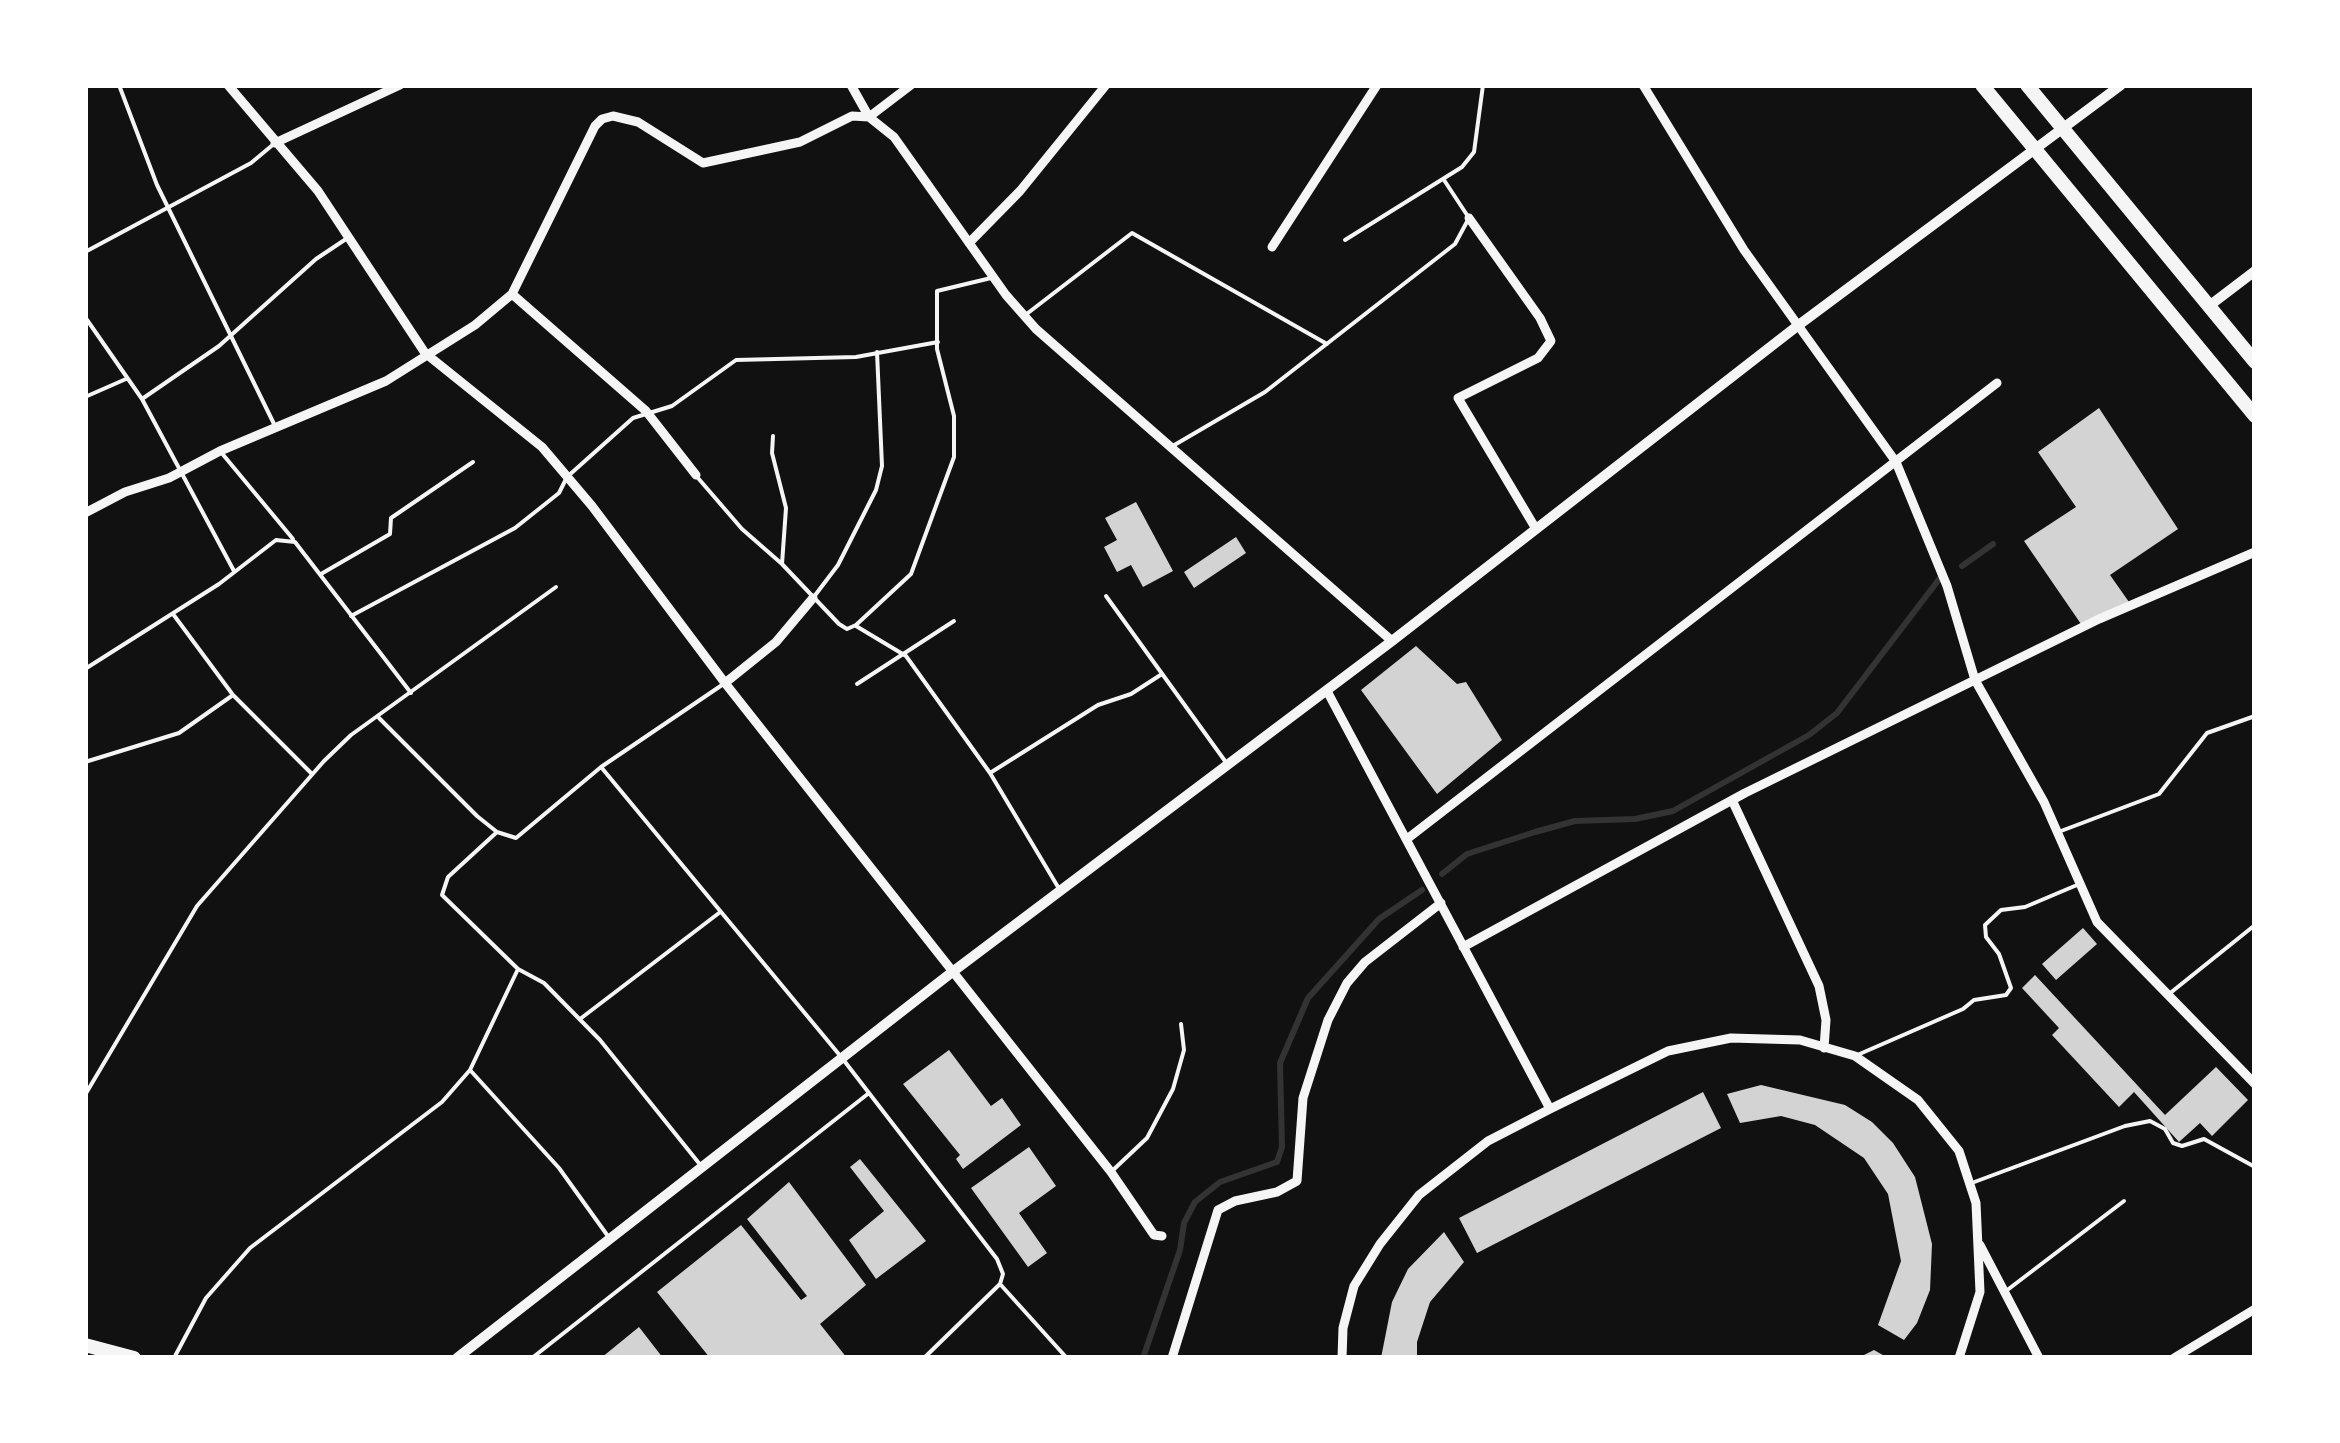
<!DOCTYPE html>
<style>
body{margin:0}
#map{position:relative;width:2340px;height:1443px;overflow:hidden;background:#111;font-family:Overpass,sans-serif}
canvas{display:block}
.frame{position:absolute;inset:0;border:88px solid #fff;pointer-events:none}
</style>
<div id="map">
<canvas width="2340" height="1443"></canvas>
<div class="frame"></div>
</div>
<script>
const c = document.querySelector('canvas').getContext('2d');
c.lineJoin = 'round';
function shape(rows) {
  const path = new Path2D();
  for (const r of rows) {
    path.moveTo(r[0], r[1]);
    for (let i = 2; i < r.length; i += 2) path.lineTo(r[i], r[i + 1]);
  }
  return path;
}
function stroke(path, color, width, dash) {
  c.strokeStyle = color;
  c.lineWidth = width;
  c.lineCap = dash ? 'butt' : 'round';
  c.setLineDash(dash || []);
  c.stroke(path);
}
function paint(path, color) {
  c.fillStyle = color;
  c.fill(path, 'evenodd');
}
stroke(shape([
 [1962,566,1993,544],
 [1442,874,1467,854,1535,832,1575,821,1635,819,1673,811,1809,735,1837,713,1940,578],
 [1143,1358,1180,1250,1184,1223,1195,1202,1220,1182,1277,1162,1282,1147,1280,1063,1308,998,1379,919,1422,890]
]), '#333', 6);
paint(shape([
 [2099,408,2178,529,2110,575,2129,602,2081,624,2024,541,2076,507,2038,452],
 [1136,502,1173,571,1143,587,1131,565,1117,572,1104,547,1117,540,1105,518],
 [1236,537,1246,553,1194,588,1184,572],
 [1416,646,1457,684,1466,682,1502,740,1437,794,1361,690],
 [2083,928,2097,944,2056,980,2042,964],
 [2035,975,2165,1115,2216,1067,2248,1100,2212,1136,2200,1123,2179,1142,2134,1092,2119,1107,2052,1035,2059,1028,2022,988],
 [949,1050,991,1106,1002,1098,1021,1125,963,1169,956,1159,960,1155,903,1084],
 [1761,1085,1845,1105,1872,1122,1893,1143,1915,1177,1932,1244,1930,1290,1917,1323,1904,1340,1878,1325,1901,1261,1888,1194,1864,1158,1815,1125,1781,1116,1740,1123,1727,1094],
 [1703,1092,1721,1128,1477,1253,1459,1218],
 [1029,1147,1056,1186,1019,1213,1047,1253,1028,1267,971,1188],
 [860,1159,926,1241,876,1279,849,1240,884,1211,850,1167],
 [789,1182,866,1285,820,1324,847,1358,710,1358,657,1292,741,1225,801,1300,807,1296,747,1219],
 [1444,1232,1464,1262,1430,1302,1417,1342,1417,1358,1381,1358,1392,1302,1408,1269],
 [639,1327,663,1358,601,1358],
 [1874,1350,1888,1358,1858,1358]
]), '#d3d3d3');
stroke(shape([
 [119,85,157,185,275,426],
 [1345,240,1462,167,1474,152,1483,85],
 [85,252,251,163,275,143],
 [1024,316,1132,233,1327,344],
 [85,317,142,399,234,571],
 [85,397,126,379],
 [142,399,219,346,316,259,346,239],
 [773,436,772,453,786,508,782,564,839,624,847,629,856,625,911,574,954,457,954,416,937,349,937,291,991,278],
 [1171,447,1265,392,1455,244,1469,218,1444,180],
 [220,451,293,539],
 [698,478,742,529,782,564],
 [321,574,390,534,391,518,473,462],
 [1106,596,1225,761],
 [813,598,838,565,876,490,882,466,877,352],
 [173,614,233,695,311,773],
 [351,616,515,528,559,493,567,477,633,418,672,406,736,360,856,357,938,342],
 [856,626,906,656,990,773,1058,887],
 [85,669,219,584,276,540,295,542,411,693],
 [857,684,954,621],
 [379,718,477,816,497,832,516,838,601,767,725,683],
 [85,762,179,733,233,695],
 [601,767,842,1058,997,1259,1003,1274,1000,1284,924,1358],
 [990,773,1098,705,1131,694,1162,674],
 [2061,831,2159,794,2207,733,2255,716],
 [497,832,448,877,442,895,518,969,544,983,600,1040,702,1167],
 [2169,994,2255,925],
 [580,1019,719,913],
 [1855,1056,1963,1009,1974,1000,2006,995,2011,988,1999,954,1986,937,1985,925,2001,910,2025,907,2077,885],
 [470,1070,559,1168,610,1239],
 [85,1095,197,906,324,761,351,735,556,587],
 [1111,1172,1147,1138,1173,1089,1184,1050,1181,1024],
 [1969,1184,2125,1126,2150,1121,2165,1129,2173,1143,2182,1146,2204,1139,2255,1167],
 [1000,1284,1065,1356],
 [2006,1291,2124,1201],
 [174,1358,206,1298,250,1248,442,1102,470,1070,518,969],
 [532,1358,869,1093],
 [1060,1358,1070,1358]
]), '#f5f5f5', 4);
stroke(shape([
 [228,85,318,191,425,353,542,447,592,506,725,683,1111,1172,1154,1235,1162,1236],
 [851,85,869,117,911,85],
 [1643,85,1744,250,1896,462,1947,586,1975,680,2044,802,2097,922,2255,1084],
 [275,143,400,85],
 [1469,218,1540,318,1551,341,1538,358,1458,398,1536,529],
 [969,243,1020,191,1106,85],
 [1272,247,1377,85],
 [512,294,646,411,696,475],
 [85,513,125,492,169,478,220,451,386,381,475,325,512,294,595,126,602,119,613,116,638,122,703,163,800,142,852,116,869,117,894,137,1006,295,1036,329,1392,641],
 [725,683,776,642,813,598],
 [1327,691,1550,1109],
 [1732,800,1819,986,1826,1020,1824,1048],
 [1407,839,1997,383],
 [1463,947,1745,793,2099,619,2255,552],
 [1980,1245,2039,1358],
 [1172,1358,1218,1210,1235,1201,1277,1192,1297,1181,1303,1098,1328,1020,1347,983,1365,962,1441,903],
 [1342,1358,1343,1328,1354,1286,1380,1244,1419,1195,1488,1141,1550,1109,1668,1051,1731,1038,1800,1040,1855,1056,1918,1100,1959,1151,1976,1203,1980,1292,1959,1358],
 [2174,1358,2255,1309]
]), '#f5f5f5', 9);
stroke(shape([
 [2209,306,2255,271],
 [457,1358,951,973,1392,641,1796,327,2121,85]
]), '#f5f5f5', 10);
stroke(shape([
 [85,1345,134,1358]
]), '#f5f5f5', 14);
stroke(shape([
 [1982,85,2255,416],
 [2027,85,2255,362]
]), '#f5f5f5', 14);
</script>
